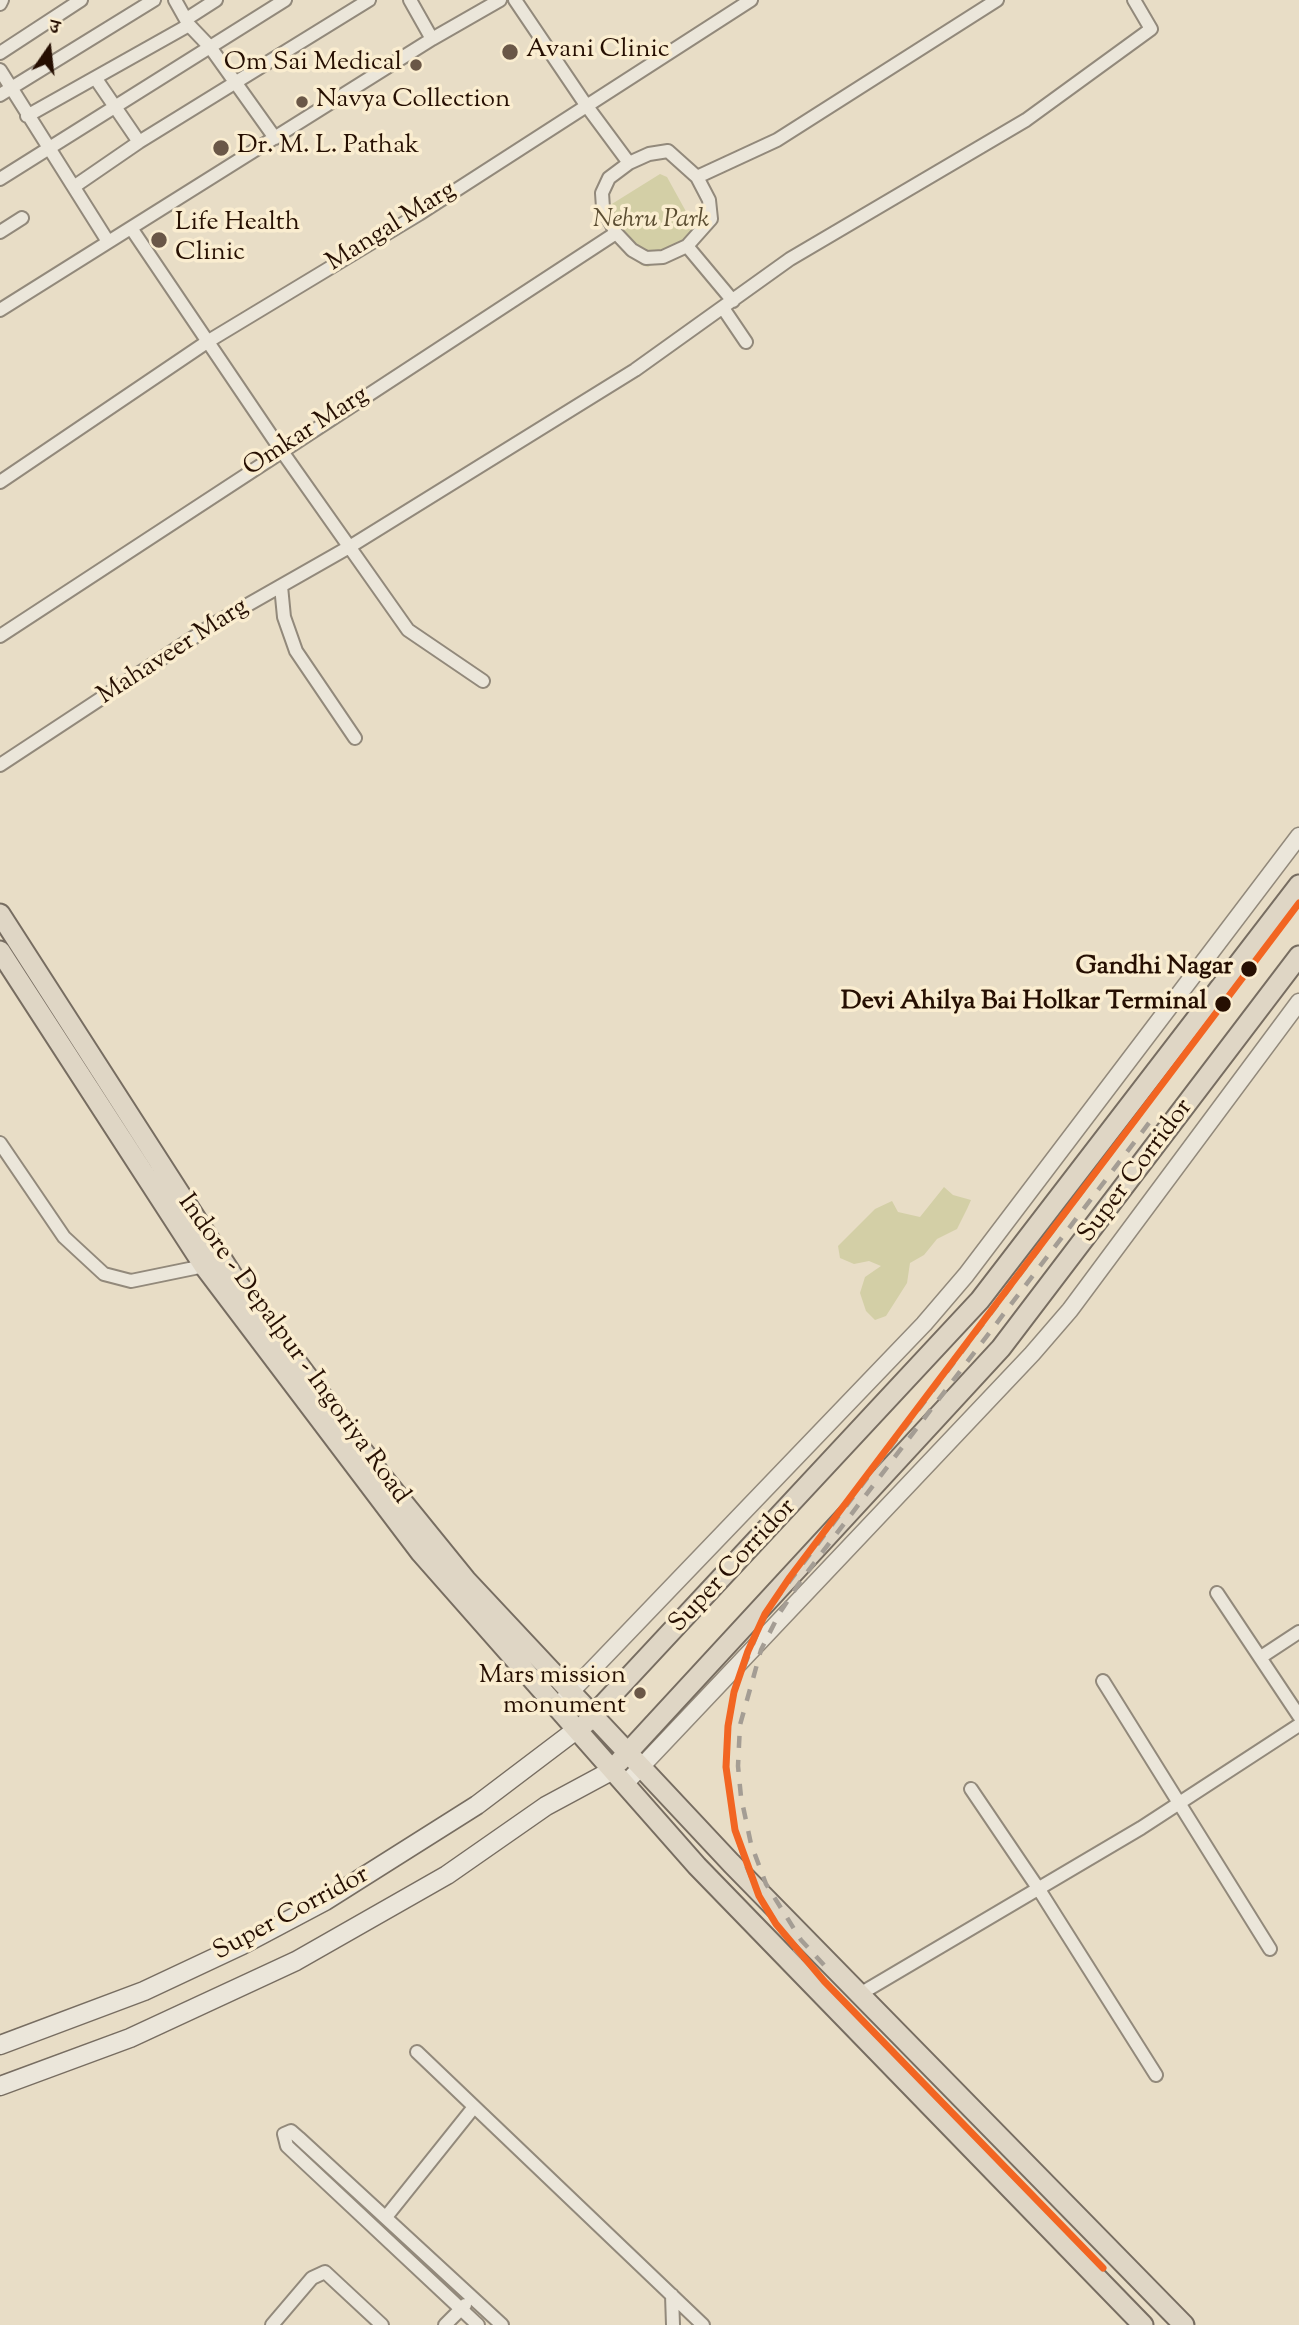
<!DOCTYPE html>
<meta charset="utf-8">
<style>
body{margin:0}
#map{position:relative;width:1299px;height:2325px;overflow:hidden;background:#e8ddc6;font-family:"Sorts Mill Goudy","Noto Serif Devanagari",serif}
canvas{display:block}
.north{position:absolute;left:14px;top:14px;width:70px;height:70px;-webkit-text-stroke:5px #faedd0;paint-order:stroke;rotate:14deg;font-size:19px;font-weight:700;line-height:28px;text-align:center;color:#260f02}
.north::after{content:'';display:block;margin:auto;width:24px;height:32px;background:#260f02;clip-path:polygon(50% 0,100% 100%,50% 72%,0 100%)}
</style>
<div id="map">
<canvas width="1299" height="2325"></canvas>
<div class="north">उ</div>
</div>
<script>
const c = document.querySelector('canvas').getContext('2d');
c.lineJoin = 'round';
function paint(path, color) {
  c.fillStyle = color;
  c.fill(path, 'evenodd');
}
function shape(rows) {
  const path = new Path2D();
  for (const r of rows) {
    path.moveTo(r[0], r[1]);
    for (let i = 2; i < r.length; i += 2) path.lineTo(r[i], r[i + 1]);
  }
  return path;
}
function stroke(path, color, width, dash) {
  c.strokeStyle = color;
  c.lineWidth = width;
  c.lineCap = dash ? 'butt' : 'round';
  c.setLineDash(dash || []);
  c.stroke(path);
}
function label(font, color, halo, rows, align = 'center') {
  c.font = font + ' "Sorts Mill Goudy",serif';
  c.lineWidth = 7;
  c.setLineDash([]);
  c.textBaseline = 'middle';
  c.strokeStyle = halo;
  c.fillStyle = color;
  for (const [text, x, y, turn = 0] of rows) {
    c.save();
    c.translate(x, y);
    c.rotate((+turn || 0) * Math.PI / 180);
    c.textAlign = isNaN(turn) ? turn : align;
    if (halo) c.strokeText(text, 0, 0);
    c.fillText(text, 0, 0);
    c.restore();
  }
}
paint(shape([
 [660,174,667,177,694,226,692,242,648,267,641,265,604,217,607,207],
 [944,1187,953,1195,971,1200,967,1209,957,1229,937,1239,924,1255,910,1263,907,1283,886,1316,875,1320,866,1311,860,1293,865,1277,881,1266,869,1261,854,1264,840,1258,838,1246,875,1209,892,1201,898,1212,920,1217]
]), '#d3cfa6');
const minor = shape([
 [175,0,189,25,210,47,275,138],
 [410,0,432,39],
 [515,0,586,105,629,163],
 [0,4,2,0],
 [188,18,216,0],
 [0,53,81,0],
 [0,70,107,240],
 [96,79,139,142],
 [0,95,154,0],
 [27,116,189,25],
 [668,151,697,177,709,200,711,219,687,246,663,257,646,258,632,250,616,233,603,208,602,193,609,178,629,163,649,154,668,151],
 [697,177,777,140,997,0],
 [0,179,285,0],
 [75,186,139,142,369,0],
 [131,228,281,450,408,630,483,681],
 [0,232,22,218],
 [687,246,733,301],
 [723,308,746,342],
 [0,310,432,39,500,0],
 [0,482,207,342,419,214,751,0],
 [281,586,284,617,296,651,355,738],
 [0,636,616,233],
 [0,765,214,624,351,546,635,370,790,259,1026,120,1151,29,1134,0],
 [0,1143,64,1237,104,1274,131,1281,204,1266],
 [1217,1593,1299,1716],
 [1261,1657,1299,1632],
 [1103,1681,1270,1949],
 [971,1789,1038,1888,1156,2075],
 [860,1994,1141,1828,1299,1725],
 [417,2052,703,2325],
 [386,2217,474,2107],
 [672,2295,673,2325],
 [272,2325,312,2278,325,2272,382,2325],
 [445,2325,465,2305],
 [478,2325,287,2146,284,2134,291,2131,299,2138,502,2325]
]);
const tertiary = shape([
 [564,1699,924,1324,966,1275,1299,836],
 [624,1785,1032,1354,1070,1310,1299,1002]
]);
const secondary = shape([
 [0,2045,144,1991,242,1945,325,1901,477,1805,576,1730],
 [0,2086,130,2038,296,1961,447,1875,546,1806,611,1771]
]);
const primary = shape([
 [0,914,234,1278,380,1474,466,1580,731,1863,1184,2325],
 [0,951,204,1266,421,1553,697,1866,1143,2325],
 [586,1723,980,1300,1299,885],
 [619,1762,1001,1348,1299,956]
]);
stroke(minor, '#92897b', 16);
stroke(tertiary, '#92897b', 19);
stroke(secondary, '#776d61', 21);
stroke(primary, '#776d61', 23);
stroke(minor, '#ebe6da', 12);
stroke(tertiary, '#ebe6da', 16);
stroke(secondary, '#ebe6da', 18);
stroke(primary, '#dfd6c5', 19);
stroke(shape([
 [824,1965,801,1940,766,1884,751,1844,741,1797,738,1766,740,1725,761,1650,779,1614,802,1579,1152,1119],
 [1103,2268,793,1948,759,1896,746,1865,735,1830,726,1767,728,1726,734,1692,765,1614,1142,1112]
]), '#a49d94', 4.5, [12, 12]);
stroke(shape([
 [1103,2268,824,1981,776,1924,759,1896,735,1830,726,1767,728,1726,734,1692,748,1651,765,1614,790,1577,1299,903]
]), '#f26522', 7);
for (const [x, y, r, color] of [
 [510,52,9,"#6a5747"],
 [416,65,7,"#6a5747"],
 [302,102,7,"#6a5747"],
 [221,148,9,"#6a5747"],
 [159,240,9,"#6a5747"],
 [1249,969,9,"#260f02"],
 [1223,1004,9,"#260f02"],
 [640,1693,7,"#6a5747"]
]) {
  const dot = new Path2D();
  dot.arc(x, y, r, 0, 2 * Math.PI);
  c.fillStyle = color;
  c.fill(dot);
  stroke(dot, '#faedd0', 2.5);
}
label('26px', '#260f02', '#faedd0', [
 ["Avani Clinic",526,52],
 ["Om Sai Medical",402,65,"right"],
 ["Navya Collection",316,102],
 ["Dr. M. L. Pathak",237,148],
 ["Life Health",175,225],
 ["Clinic",175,255],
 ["Mars mission",626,1678,"right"],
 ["monument",626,1708,"right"]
], 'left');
label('italic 26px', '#5c4e32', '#faedd0', [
 ["Nehru Park",651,222]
]);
label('26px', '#260f02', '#faedd0', [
 ["Mangal Marg",392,228,-32],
 ["Omkar Marg",307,433,-33],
 ["Mahaveer Marg",174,653,-33],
 ["Super Corridor",1137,1172,-53],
 ["Indore - Depalpur - Ingoriya Road",292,1350,54],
 ["Super Corridor",734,1567,-47],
 ["Super Corridor",292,1915,-28]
]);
label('bold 26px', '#260f02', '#faedd0', [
 ["Gandhi Nagar",1233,969],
 ["Devi Ahilya Bai Holkar Terminal",1207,1004]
], 'right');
</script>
